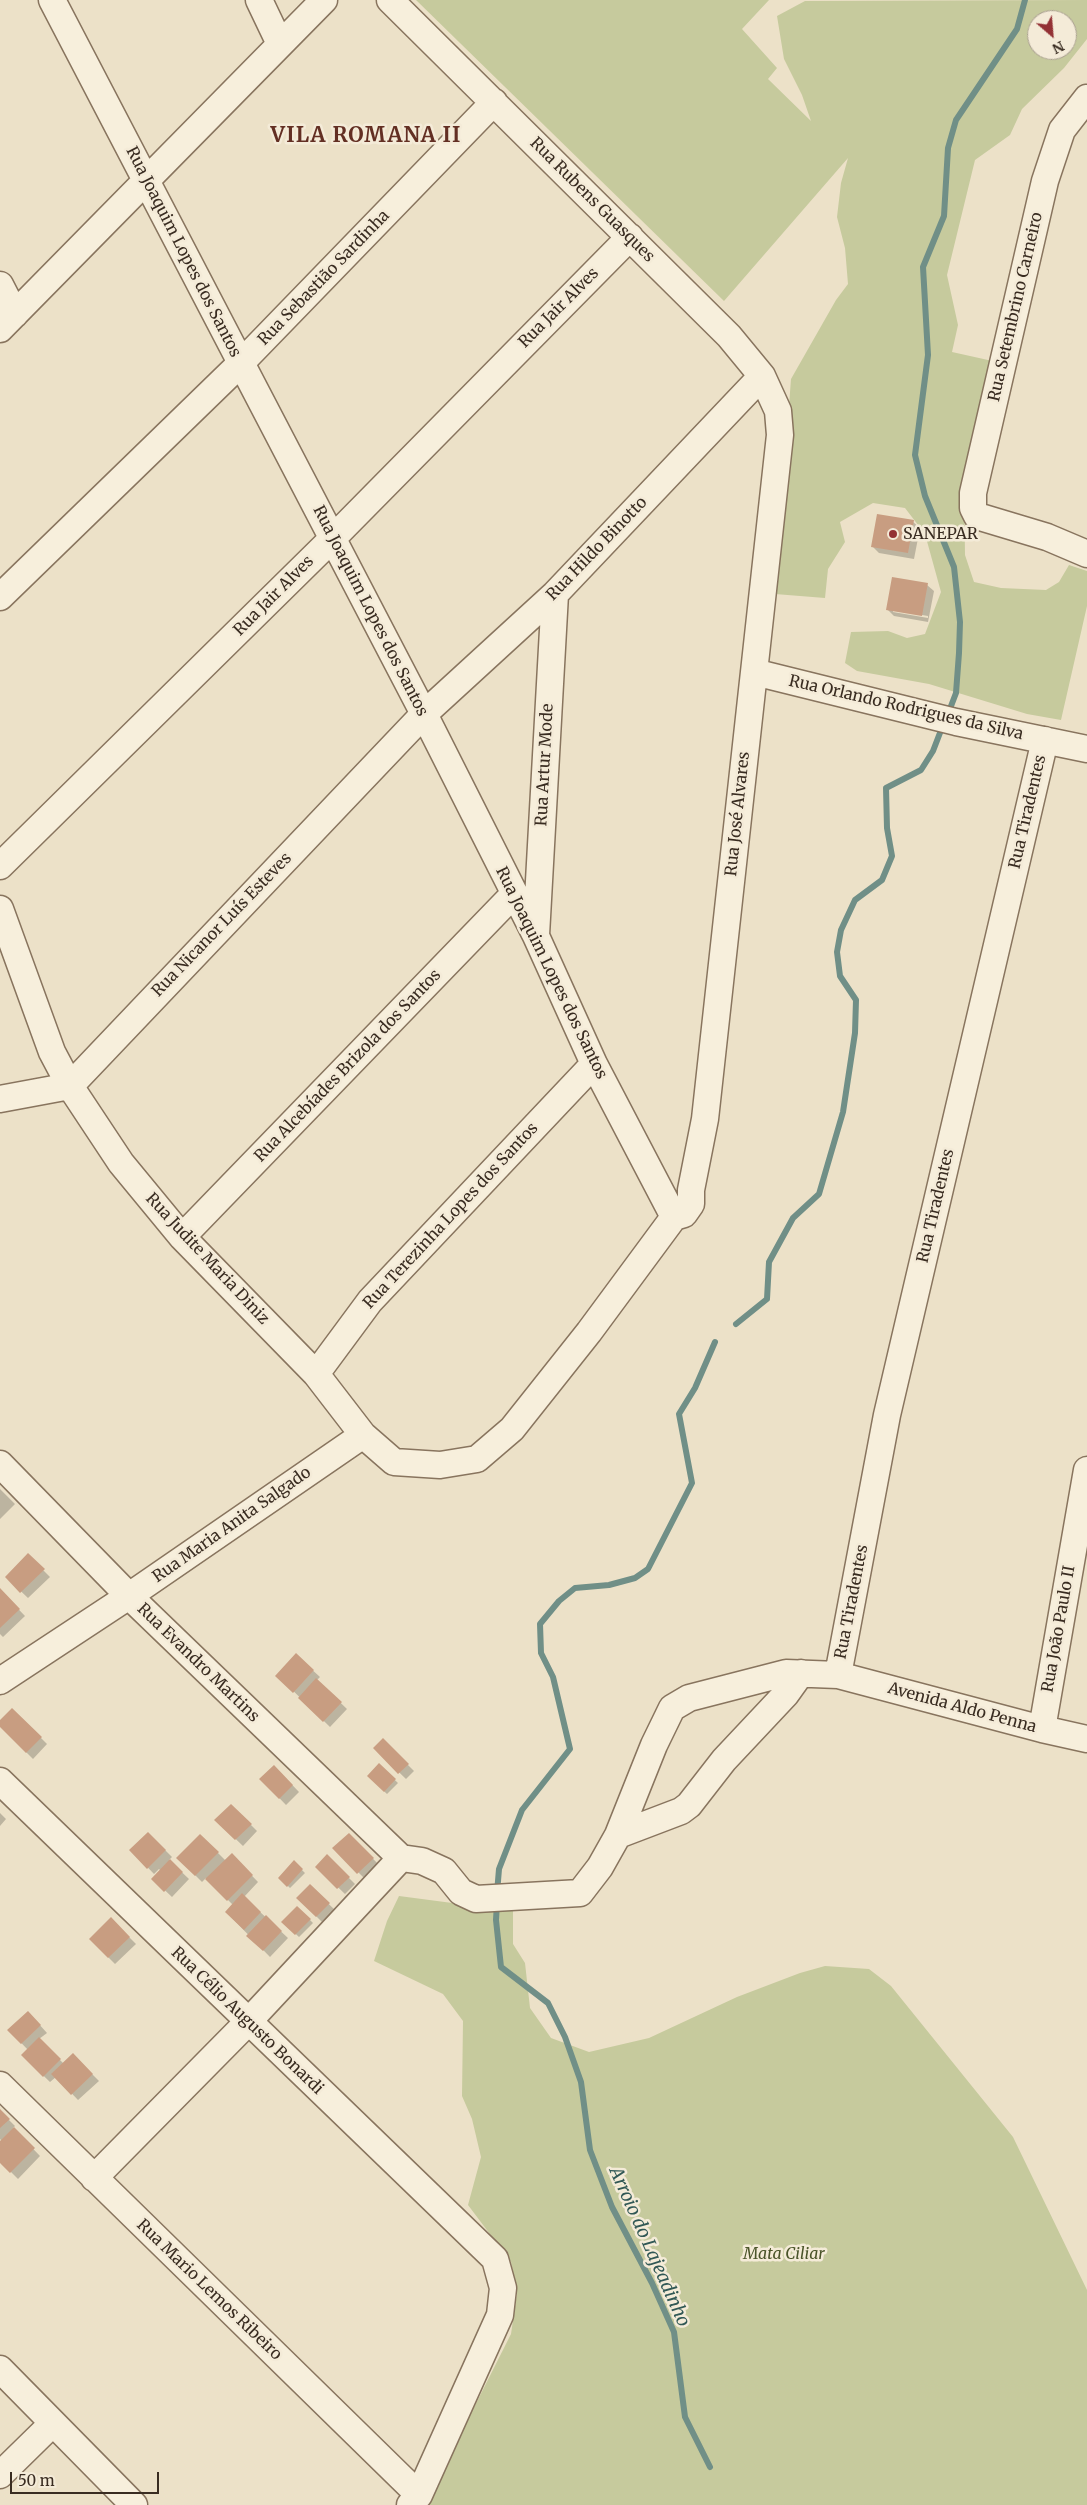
<!DOCTYPE html>
<meta charset="utf-8">
<style>
body{margin:0}
#map{position:relative;width:1087px;height:2505px;overflow:hidden;background:#ece1c8;font-family:Merriweather,serif}
canvas{display:block}
.north{position:absolute;left:1027px;top:10px;width:50px;height:50px;box-sizing:border-box;background:#f4ebd8;border:1px solid #a99f8f;border-radius:50%;rotate:153deg;font-size:14px;font-weight:700;line-height:20px;text-align:center;color:#392c21}
.north::after{content:'';display:block;margin:auto;width:18px;height:22px;background:#933134;clip-path:polygon(50% 0,100% 100%,50% 72%,0 100%)}
.scale{position:absolute;left:10px;top:2472px;width:149px;height:22px;box-sizing:border-box;border:2px solid #392c21;border-top:0;padding-left:6px;font-size:15px;line-height:18px;white-space:nowrap;color:#392c21;-webkit-text-stroke:4px #f4ebd8;paint-order:stroke}
</style>
<div id="map">
<canvas width="1087" height="2505"></canvas>
<div class="north">N</div>
<div class="scale">50 m</div>
</div>
<script>
const c = document.querySelector('canvas').getContext('2d');
c.lineJoin = 'round';
function paint(path, color) {
  c.fillStyle = color;
  c.fill(path, 'evenodd');
}
function shape(rows) {
  const path = new Path2D();
  for (const r of rows) {
    path.moveTo(r[0], r[1]);
    for (let i = 2; i < r.length; i += 2) path.lineTo(r[i], r[i + 1]);
  }
  return path;
}
function stroke(path, color, width, dash) {
  c.strokeStyle = color;
  c.lineWidth = width;
  c.lineCap = dash ? 'butt' : 'round';
  c.setLineDash(dash || []);
  c.stroke(path);
}
function label(font, color, halo, rows, align = 'center') {
  c.font = font + ' Merriweather,serif';
  c.lineWidth = 5;
  c.setLineDash([]);
  c.textBaseline = 'middle';
  c.strokeStyle = halo;
  c.fillStyle = color;
  for (const [text, x, y, turn = 0] of rows) {
    c.save();
    c.translate(x, y);
    c.rotate((+turn || 0) * Math.PI / 180);
    c.textAlign = isNaN(turn) ? turn : align;
    if (halo) c.strokeText(text, 0, 0);
    c.fillText(text, 0, 0);
    c.restore();
  }
}
paint(shape([
 [416,0,769,0,742,29,777,68,768,79,811,121,802,95,784,59,777,16,805,1,1087,0,1087,39,1064,68,1022,109,1010,135,975,160,947,275,958,325,952,352,997,362,964,482,965,555,974,582,1001,588,1046,590,1059,582,1069,565,1087,571,1087,606,1061,720,1027,714,929,684,857,671,845,663,851,632,888,631,907,638,925,634,941,592,925,534,905,508,873,503,840,522,845,542,828,569,825,598,775,594,791,379,836,300,848,284,845,248,837,217,841,183,848,158,724,301],
 [1037,20,1067,20,1067,50,1037,50],
 [399,1896,513,1911,513,1944,525,1963,530,2008,551,2038,589,2052,649,2038,737,1997,800,1973,825,1966,869,1969,891,1986,1013,2137,1087,2290,1087,2505,421,2505,442,2471,511,2334,517,2293,511,2262,468,2205,481,2157,472,2119,462,2096,463,2021,443,1994,374,1961,387,1921]
]), '#c6ca9d');
paint(shape([
 [913,522,920,528,914,559,879,553,873,547],
 [927,585,934,591,928,622,894,616,887,609],
 [893,610,928,616,928,618,893,612],
 [0,1489,15,1504,0,1519],
 [28,1555,50,1577,28,1598,6,1577],
 [0,1590,25,1616,3,1637,0,1634],
 [296,1655,320,1677,317,1680,347,1709,330,1727,277,1675],
 [12,1709,47,1744,33,1759,0,1726,0,1722],
 [383,1740,414,1771,406,1779,374,1748],
 [379,1765,398,1783,387,1794,368,1776],
 [274,1766,299,1792,286,1805,261,1779],
 [231,1805,257,1831,243,1846,216,1820],
 [0,1813,6,1819,0,1826],
 [148,1833,172,1857,169,1860,189,1879,172,1897,153,1879,161,1871,159,1869,154,1874,131,1850],
 [349,1834,379,1865,365,1879,334,1848],
 [200,1835,226,1861,232,1855,258,1882,244,1897,288,1938,270,1957,226,1912,233,1905,206,1878,202,1882,178,1858],
 [327,1856,355,1884,345,1894,317,1867],
 [294,1862,305,1873,290,1888,280,1878],
 [310,1886,335,1910,323,1923,298,1898],
 [297,1907,313,1923,299,1937,283,1922],
 [111,1919,136,1944,115,1964,90,1939],
 [28,2012,47,2033,39,2039,64,2064,73,2055,99,2081,78,2100,56,2077,50,2082,22,2055,28,2050,9,2030],
 [0,2111,15,2126,13,2128,40,2156,18,2179,0,2161,2,2141,0,2139]
]), '#0003');
stroke(shape([
 [948,714,956,693,959,653,960,622,954,567,925,496,915,455,928,355,923,267,944,216,948,148,956,120,1017,29,1025,0],
 [736,1324,767,1299,769,1262,793,1218,819,1194,843,1112,855,1033,856,1000,840,976,837,952,841,930,855,900,882,880,892,856,887,828,886,788,921,770,933,751,943,725],
 [497,1893,499,1869,522,1810,570,1749,553,1677,541,1653,540,1624,559,1601,575,1588,609,1585,635,1578,648,1569,692,1483,679,1414,695,1388,715,1342],
 [497,1903,496,1920,501,1967,548,2003,565,2037,581,2082,590,2150,612,2207,652,2283,674,2332,685,2417,710,2467]
]), '#708f87', 6);
paint(shape([
 [877,514,914,520,908,553,871,547],
 [892,577,928,583,922,616,886,610],
 [28,1553,45,1569,20,1593,5,1577],
 [0,1588,20,1609,0,1628],
 [296,1653,314,1670,293,1693,275,1676],
 [316,1678,342,1702,323,1722,298,1698],
 [12,1708,42,1737,26,1753,0,1727,0,1720],
 [383,1738,409,1764,398,1774,373,1748],
 [379,1763,396,1779,384,1792,367,1776],
 [274,1765,293,1785,279,1799,259,1779],
 [231,1804,252,1824,235,1840,214,1820],
 [148,1832,166,1850,147,1869,129,1850],
 [349,1833,374,1858,357,1874,332,1848],
 [200,1834,219,1852,195,1876,176,1858],
 [232,1853,253,1875,227,1901,205,1879],
 [327,1854,350,1877,337,1889,315,1867],
 [170,1859,183,1872,164,1892,151,1879],
 [294,1860,303,1869,287,1887,278,1878],
 [310,1884,330,1903,316,1917,296,1898],
 [242,1893,261,1912,244,1930,225,1912],
 [297,1906,311,1919,295,1935,281,1922],
 [266,1915,282,1931,263,1951,246,1936],
 [111,1917,130,1937,108,1958,89,1939],
 [28,2011,41,2025,21,2044,7,2030],
 [39,2037,61,2059,43,2077,21,2055],
 [73,2053,93,2074,71,2095,51,2074],
 [0,2109,10,2119,0,2128],
 [14,2127,35,2148,10,2173,0,2163,0,2141]
]), '#c89d81');
const minor = shape([
 [52,0,424,714,536,936,594,1064,674,1217,684,1214,691,1204,691,1190,705,1119,780,435,778,411,762,376,729,336,390,0],
 [259,0,280,44],
 [1087,98,1062,130,1045,181,973,493,973,508,977,516,1047,537,1087,554],
 [0,285,15,314],
 [0,329,324,0],
 [0,597,240,364,494,102],
 [754,672,956,722,1087,749],
 [0,866,333,538,630,237],
 [0,909,52,1052,70,1086,121,1163,182,1237,316,1374,363,1435,394,1462,440,1465,477,1459,512,1429,589,1332,674,1217],
 [536,935,555,594],
 [0,1099,70,1086,424,714,555,594,762,376],
 [182,1237,513,895],
 [316,1374,370,1301,594,1064],
 [0,1464,129,1596,401,1858],
 [838,1675,887,1415,1045,740],
 [0,1681,129,1596,363,1435],
 [1042,1729,1087,1470],
 [0,1781,495,2259,503,2288,500,2315,419,2495,410,2505],
 [618,1835,681,1811,689,1805,724,1760,786,1694,801,1673],
 [401,1858,422,1861,444,1871,461,1892,476,1899,580,1893,600,1867,618,1835,654,1745,672,1708,689,1698,786,1673,838,1675,1042,1729,1087,1739],
 [0,2085,419,2495],
 [94,2178,248,2022,401,1858],
 [0,2369,134,2505],
 [0,2475,53,2423]
]);
stroke(minor, '#88745e', 29);
stroke(minor, '#f7efdc', 26);
for (const [x, y, r, color] of [
 [893,534,5,"#933134"]
]) {
  const dot = new Path2D();
  dot.arc(x, y, r, 0, 2 * Math.PI);
  c.fillStyle = color;
  c.fill(dot);
  stroke(dot, '#f4ebd8', 2);
}
label('16px', '#392c21', '#f4ebd8', [
 ["Rua Rubens Guasques",592,200,45],
 ["Rua Joaquim Lopes dos Santos",183,252,63],
 ["Rua Sebastião Sardinha",324,278,-46],
 ["Rua Setembrino Carneiro",1016,307,-77],
 ["Rua Jair Alves",559,308,-45],
 ["Rua Hildo Binotto",597,549,-46],
 ["Rua Jair Alves",274,596,-45],
 ["Rua Joaquim Lopes dos Santos",370,611,63],
 ["Rua Orlando Rodrigues da Silva",906,708,13],
 ["Rua Artur Mode",545,765,-87],
 ["Rua Tiradentes",1028,812,-77],
 ["Rua José Alvares",738,814,-84],
 ["Rua Nicanor Luís Esteves",222,925,-46],
 ["Rua Joaquim Lopes dos Santos",551,973,64],
 ["Rua Alcebíades Brizola dos Santos",348,1066,-46],
 ["Rua Tiradentes",936,1206,-77],
 ["Rua Terezinha Lopes dos Santos",451,1216,-47],
 ["Rua Judite Maria Diniz",207,1259,47],
 ["Rua Maria Anita Salgado",232,1525,-35],
 ["Rua Tiradentes",852,1602,-79],
 ["Rua João Paulo II",1059,1629,-80],
 ["Rua Evandro Martins",198,1663,44],
 ["Avenida Aldo Penna",962,1708,15],
 ["Rua Célio Augusto Bonardi",247,2021,44],
 ["Rua Mario Lemos Ribeiro",209,2290,44]
]);
label('16px', '#392c21', '#f4ebd8', [
 ["SANEPAR",903,534]
], 'left');
label('italic 16px', '#4a5429', '#f4ebd8', [
 ["Mata Ciliar",784,2254]
]);
label('italic 18px', '#315855', '#f4ebd8', [
 ["Arroio do Lajeadinho",649,2247,66]
]);
c.letterSpacing = '1px';
label('bold 21px', '#632f23', '#f4ebd8', [
 ["VILA ROMANA II",366,136]
]);
c.letterSpacing = '0px';
</script>
